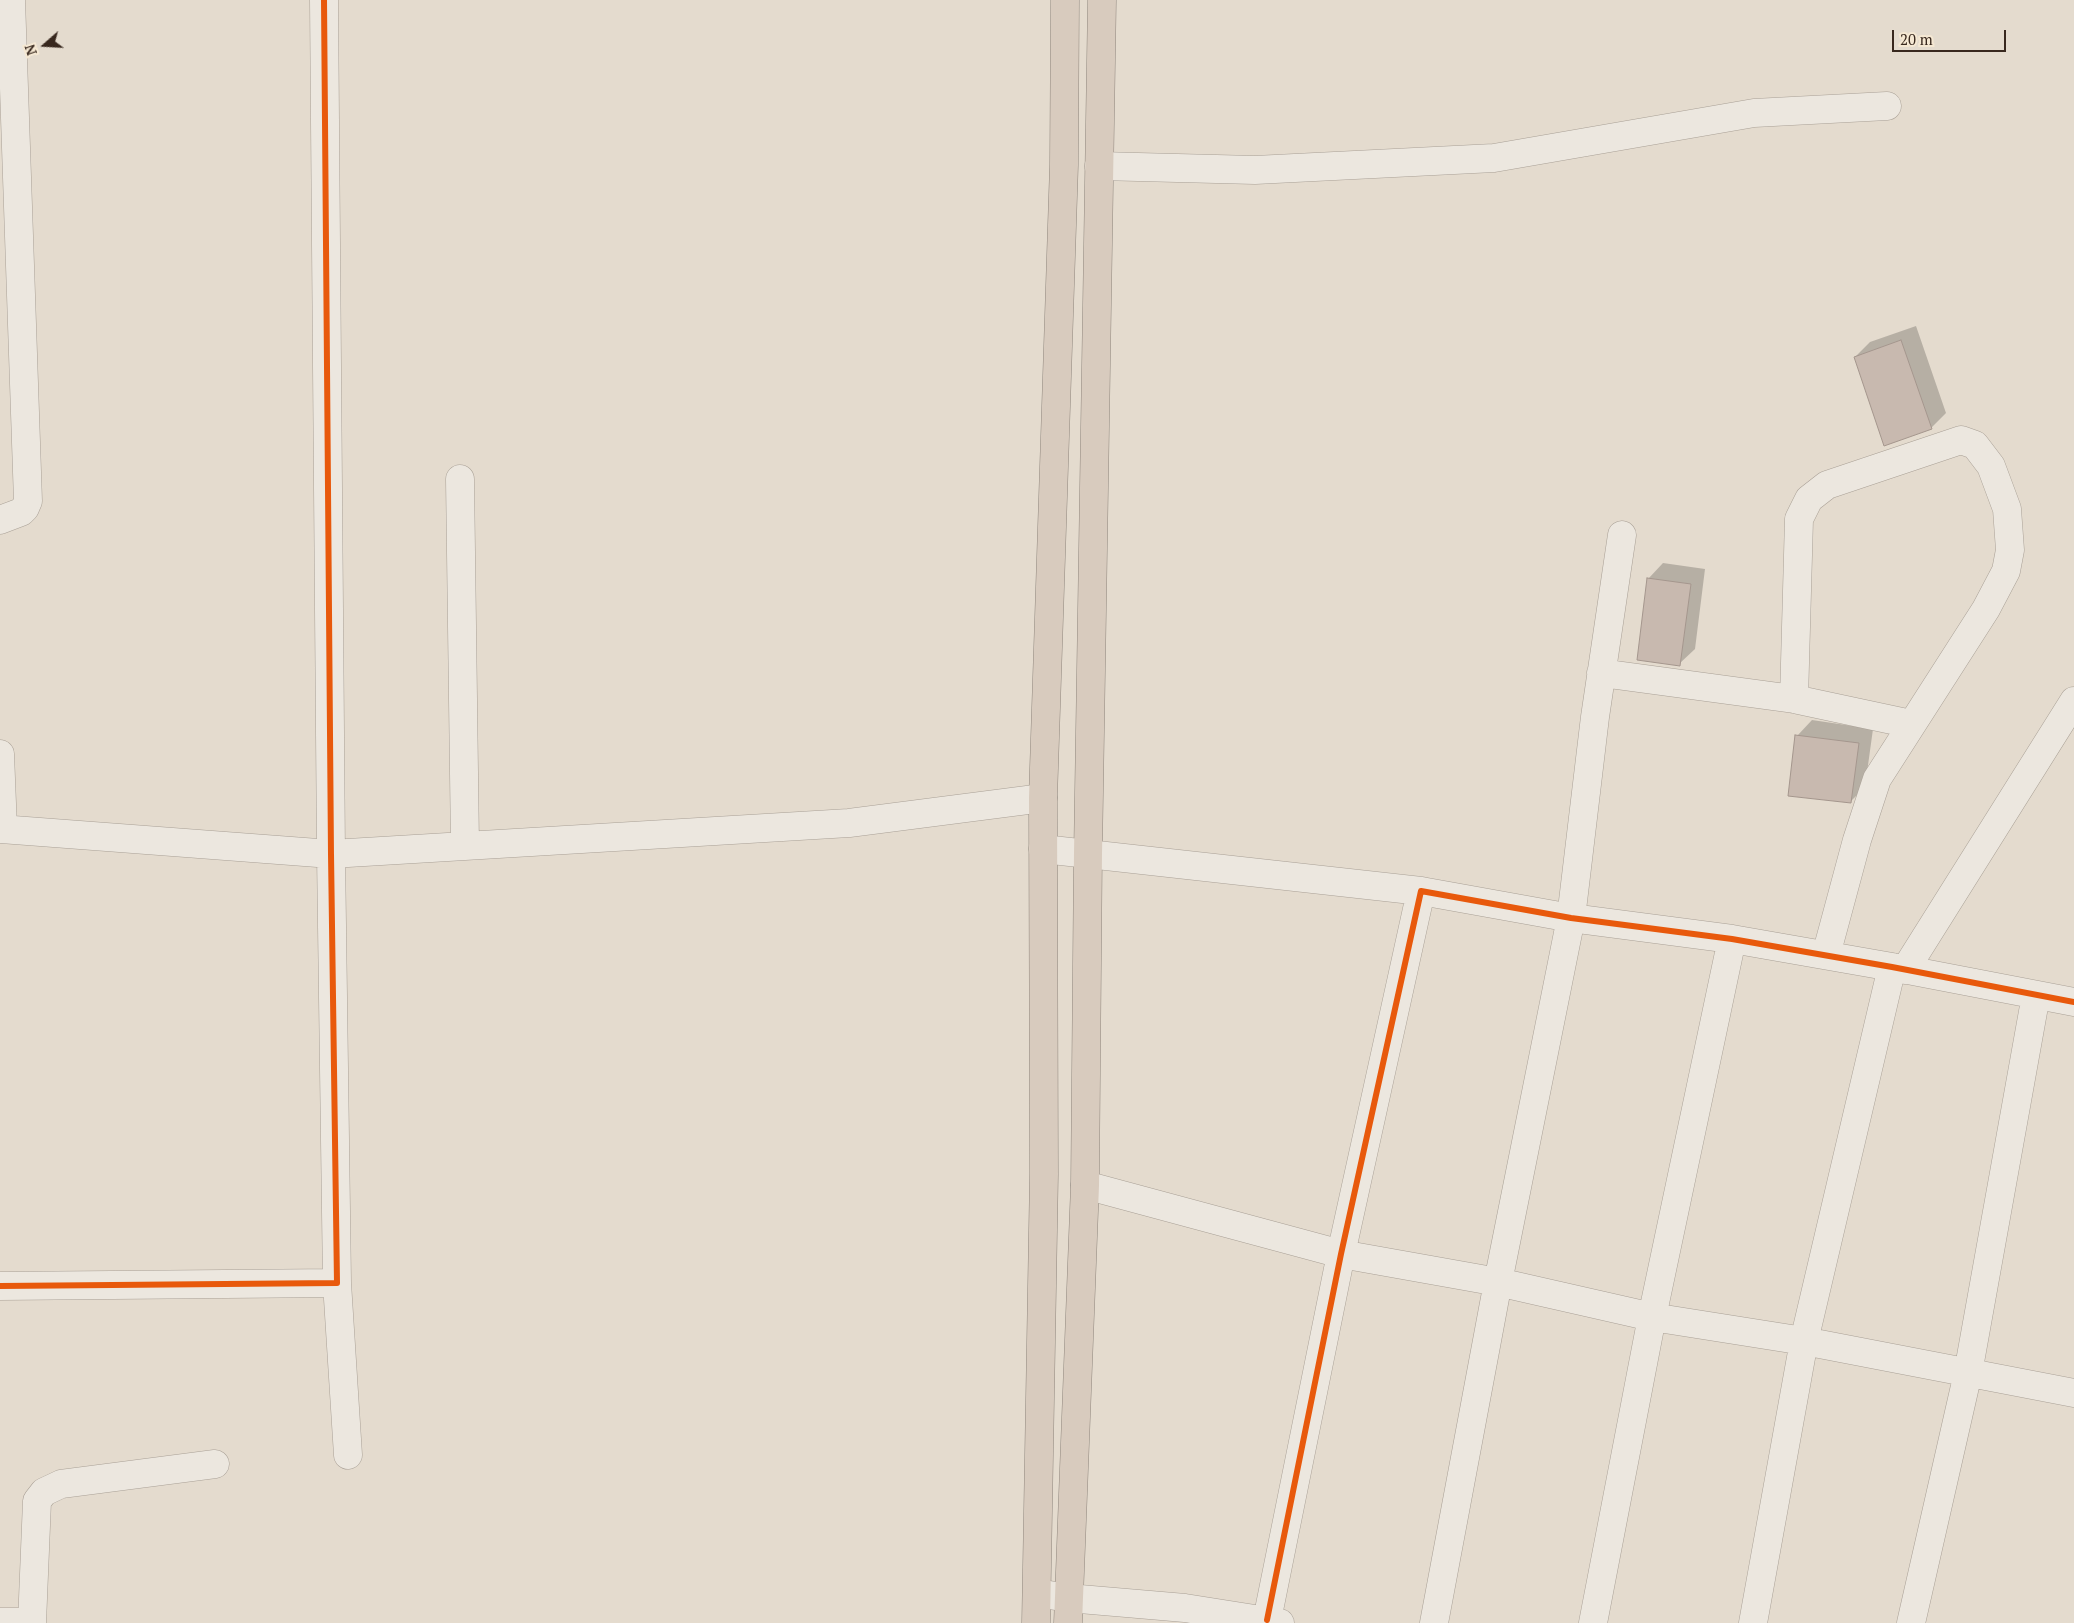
<!DOCTYPE html>
<style>
body{margin:0}
#map{position:relative;width:2074px;height:1623px;overflow:hidden;background:#e4dbce;font-family:"PT Serif",serif}
canvas{display:block}
.north{position:absolute;left:20px;top:20px;width:50px;height:50px;-webkit-text-stroke:4px #f5e8d3;paint-order:stroke;rotate:251deg;font-size:14px;font-weight:700;line-height:20px;text-align:center;color:#38281e}
.north::after{content:'';display:block;margin:auto;width:18px;height:22px;background:#38281e;clip-path:polygon(50% 0,100% 100%,50% 72%,0 100%)}
.scale{position:absolute;left:1892px;top:30px;width:114px;height:22px;box-sizing:border-box;border:2px solid #38281e;border-top:0;padding-left:6px;font-size:15px;line-height:18px;white-space:nowrap;color:#38281e;-webkit-text-stroke:4px #f5e8d3;paint-order:stroke}
</style>
<div id="map">
<canvas width="2074" height="1623"></canvas>
<div class="north">N</div>
<div class="scale">20 m</div>
</div>
<script>
const c = document.querySelector('canvas').getContext('2d');
c.lineJoin = 'round';
function paint(path, color) {
  c.fillStyle = color;
  c.fill(path, 'evenodd');
}
function shape(rows) {
  const path = new Path2D();
  for (const r of rows) {
    path.moveTo(r[0], r[1]);
    for (let i = 2; i < r.length; i += 2) path.lineTo(r[i], r[i + 1]);
  }
  return path;
}
function stroke(path, color, width, dash) {
  c.strokeStyle = color;
  c.lineWidth = width;
  c.lineCap = dash ? 'butt' : 'round';
  c.setLineDash(dash || []);
  c.stroke(path);
}
paint(shape([
 [1916,326,1946,413,1931,428,1855,357,1870,342],
 [1663,563,1705,569,1695,649,1679,664,1648,579],
 [1812,720,1873,729,1865,787,1850,802,1797,736]
]), '#0003');
const building = shape([
 [1901,340,1932,429,1884,446,1854,357,1901,340],
 [1647,578,1691,584,1680,666,1637,660,1647,578],
 [1795,735,1859,743,1851,803,1788,796,1795,735]
]);
paint(building, '#c8b9af');
stroke(building, '#a4968d', 1);
const minor = shape([
 [1099,166,1255,170,1494,158,1754,113,1887,106],
 [460,479,465,846],
 [0,520,21,512,25,508,28,501,11,0],
 [1601,673,1794,699,1911,724],
 [1794,699,1799,519,1809,499,1827,485,1961,440,1975,445,1991,466,2007,509,2010,550,2006,571,1986,609,1877,779,1857,840,1826,955],
 [0,754,3,829],
 [0,829,331,854,849,823,1043,798],
 [1043,849,1421,891],
 [1905,970,2074,701],
 [1085,1185,1341,1254,1498,1282,1652,1317,1804,1341,2074,1393],
 [337,1283,348,1455],
 [0,1286,337,1283,331,854,324,0],
 [1037,1593,1068,1598,1185,1608,1280,1623],
 [1267,1620,1341,1254,1421,891,1571,918,1732,939,1892,967,2074,1002],
 [0,1622,32,1622],
 [32,1623,37,1501,44,1492,61,1484,215,1464],
 [1434,1623,1498,1282,1571,918,1595,717,1622,535],
 [1593,1623,1652,1317,1732,939],
 [1753,1623,1804,1341,1892,967],
 [1911,1623,1968,1373,2036,995]
]);
const highway = shape([
 [1036,1623,1044,1174,1043,798,1064,165,1065,0],
 [1068,1623,1085,1185,1088,853,1102,0]
]);
stroke(minor, '#a9a096', 29);
stroke(highway, '#8f867d', 29);
stroke(minor, '#ece7df', 28);
stroke(highway, '#d8cbbe', 28);
stroke(shape([
 [0,1286,337,1283,331,854,324,0],
 [1267,1620,1341,1254,1421,891,1571,918,1732,939,1892,967,2074,1002]
]), '#e8590c', 6);
</script>
